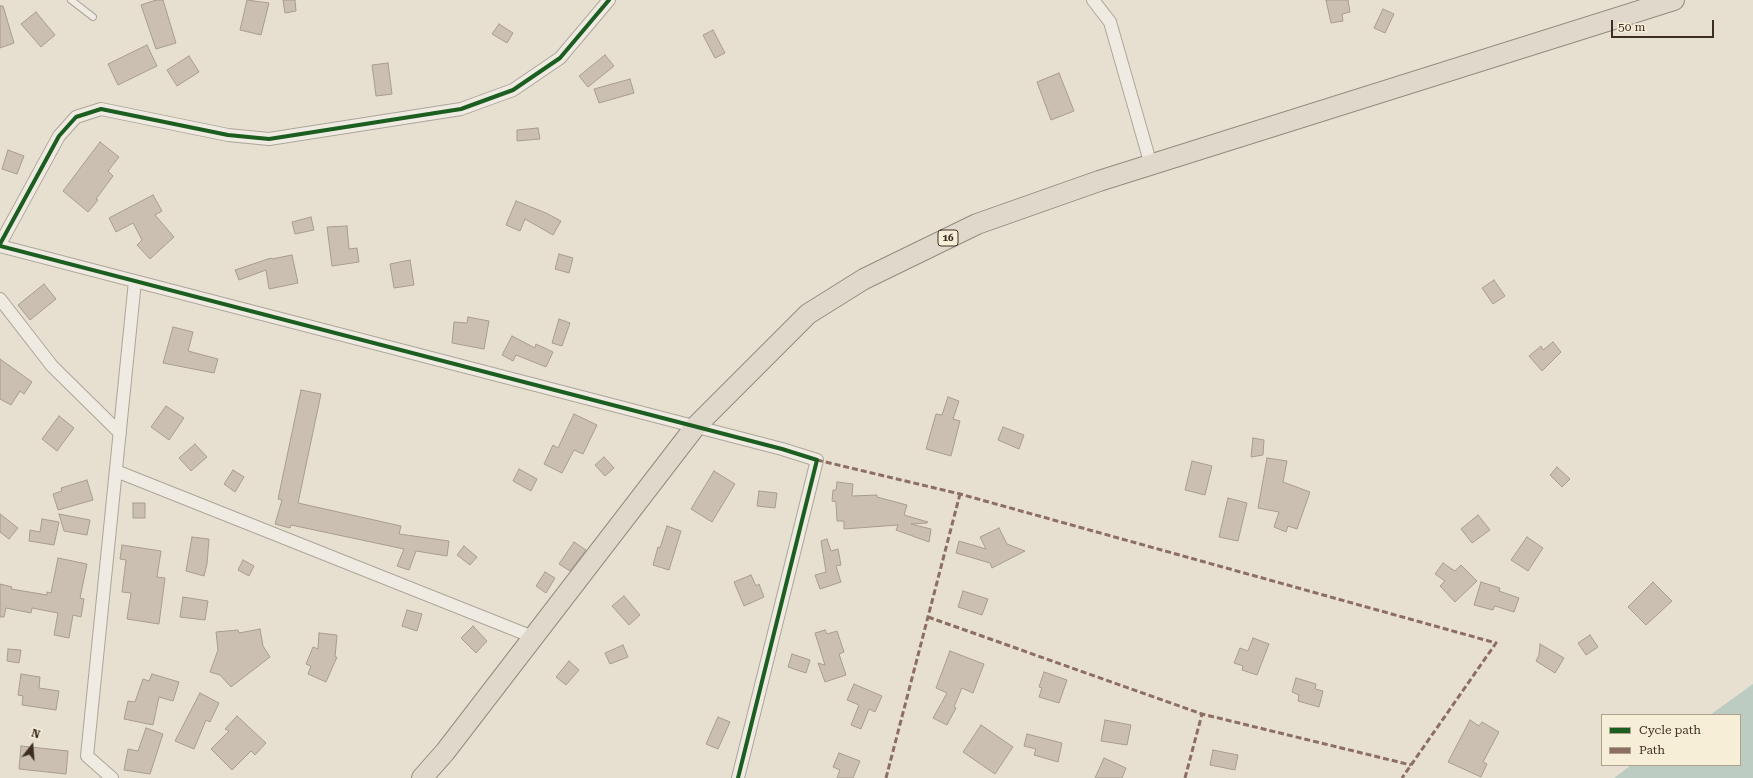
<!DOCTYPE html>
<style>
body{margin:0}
#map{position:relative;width:1753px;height:778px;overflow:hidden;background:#e7e0d1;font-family:"Roboto Serif",serif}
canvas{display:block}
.legend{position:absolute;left:1601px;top:714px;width:140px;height:52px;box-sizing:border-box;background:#f7eed8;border:1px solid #ada18e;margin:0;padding:5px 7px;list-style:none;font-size:12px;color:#3d2e20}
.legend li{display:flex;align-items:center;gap:8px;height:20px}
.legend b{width:20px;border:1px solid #ada18e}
.north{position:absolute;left:12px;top:726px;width:40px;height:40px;-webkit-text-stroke:3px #f7eed8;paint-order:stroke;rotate:17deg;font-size:11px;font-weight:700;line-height:16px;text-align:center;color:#3d2e20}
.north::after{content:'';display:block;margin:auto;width:14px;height:18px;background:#3d2e20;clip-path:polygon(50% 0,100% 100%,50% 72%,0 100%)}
.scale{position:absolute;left:1611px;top:20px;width:103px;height:18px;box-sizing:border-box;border:2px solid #3d2e20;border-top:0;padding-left:5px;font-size:12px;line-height:14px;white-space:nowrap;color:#3d2e20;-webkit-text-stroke:3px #f7eed8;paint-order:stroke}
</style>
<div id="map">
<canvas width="1753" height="778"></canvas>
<ul class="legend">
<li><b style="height:5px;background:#1b5e20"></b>Cycle path</li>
<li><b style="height:5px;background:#8d6e63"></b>Path</li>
</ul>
<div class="north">N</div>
<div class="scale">50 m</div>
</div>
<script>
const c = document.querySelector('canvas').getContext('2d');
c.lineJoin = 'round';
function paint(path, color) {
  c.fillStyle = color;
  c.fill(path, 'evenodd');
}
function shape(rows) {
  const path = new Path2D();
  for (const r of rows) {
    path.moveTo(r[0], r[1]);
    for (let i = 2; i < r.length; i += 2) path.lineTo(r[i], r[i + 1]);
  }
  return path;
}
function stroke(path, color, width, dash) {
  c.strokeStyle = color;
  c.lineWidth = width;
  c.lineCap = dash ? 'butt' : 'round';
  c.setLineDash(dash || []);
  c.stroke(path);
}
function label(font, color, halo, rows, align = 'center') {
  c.font = font + ' "Roboto Serif",serif';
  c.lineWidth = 3;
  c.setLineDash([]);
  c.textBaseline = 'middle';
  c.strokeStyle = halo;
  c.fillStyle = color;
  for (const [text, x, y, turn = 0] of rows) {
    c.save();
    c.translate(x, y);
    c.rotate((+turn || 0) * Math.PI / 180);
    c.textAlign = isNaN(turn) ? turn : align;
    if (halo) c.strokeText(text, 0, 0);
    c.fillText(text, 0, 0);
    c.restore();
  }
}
paint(shape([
 [1753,684,1753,778,1614,778,1631,765,1740,765,1740,715,1710,715]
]), '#bcccc2');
const building = shape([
 [156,0,163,0,176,43,156,49,141,5,156,0],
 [247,0,269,3,261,35,240,30,247,0],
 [283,0,295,0,296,11,285,13,283,0],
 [1326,0,1348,0,1350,12,1342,14,1343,21,1331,23,1326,0],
 [0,6,3,6,14,43,0,48,0,6],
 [1383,9,1394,14,1385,33,1374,28,1383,9],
 [36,12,55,35,41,47,21,24,36,12],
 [499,24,513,33,507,43,492,34,499,24],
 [713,30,725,53,715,58,703,35,713,30],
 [147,45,157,66,118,85,108,64,147,45],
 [605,55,614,66,588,87,579,76,605,55],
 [189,56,199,72,177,86,167,70,189,56],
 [388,63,392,94,376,96,372,65,388,63],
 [1059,73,1074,111,1051,120,1037,82,1059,73],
 [630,79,634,93,599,103,594,89,630,79],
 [538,128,540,139,517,141,517,130,538,128],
 [100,142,119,157,108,171,113,176,96,199,98,200,88,212,63,191,100,142],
 [8,150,24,156,17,174,2,169,8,150],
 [153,195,162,211,155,215,174,237,150,259,137,245,142,240,133,223,116,232,109,218,153,195],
 [516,201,546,213,561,221,553,235,525,219,520,231,506,225,516,201],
 [311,217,314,230,295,234,292,222,311,217],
 [347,226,349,249,357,248,359,262,332,266,327,227,347,226],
 [559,254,573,258,569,273,555,269,559,254],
 [292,255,298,283,269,289,266,270,239,280,235,270,271,258,272,259,292,255],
 [410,260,414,285,394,288,390,264,410,260],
 [1494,280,1505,296,1493,304,1482,288,1494,280],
 [44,284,56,299,30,320,18,305,44,284],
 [468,317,489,321,484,349,452,343,454,322,467,323,468,317],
 [559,319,570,323,562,346,552,343,559,319],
 [173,327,193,332,188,351,218,359,214,373,163,363,173,327],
 [512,336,535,348,536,344,553,352,546,367,516,355,513,361,502,355,512,336],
 [1553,342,1561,352,1542,371,1529,356,1541,346,1543,350,1553,342],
 [0,359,32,382,24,394,20,391,11,405,0,399,0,359],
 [301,390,321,394,298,503,401,526,399,534,449,541,447,556,416,551,409,570,397,566,404,549,291,525,290,528,275,524,282,500,278,499,301,390],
 [948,397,959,401,953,419,960,421,951,456,926,449,936,414,942,415,948,397],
 [166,406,184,418,169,440,151,427,166,406],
 [574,414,597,425,583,454,574,450,562,473,544,464,553,445,558,448,574,414],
 [59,416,74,428,57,451,42,439,59,416],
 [1003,427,1024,435,1019,449,998,440,1003,427],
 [1253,438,1264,440,1263,455,1251,457,1253,438],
 [195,444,207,457,191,471,179,458,195,444],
 [604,457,614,468,605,476,595,465,604,457],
 [1267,458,1287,461,1283,482,1310,492,1297,529,1288,526,1286,532,1274,527,1279,512,1258,508,1267,458],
 [1192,461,1212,466,1205,495,1185,490,1192,461],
 [1557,467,1570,479,1562,487,1550,475,1557,467],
 [519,469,537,479,531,491,513,481,519,469],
 [233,470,244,477,235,492,224,484,233,470],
 [714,471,735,484,712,522,691,509,714,471],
 [87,480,93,500,58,510,53,494,62,491,61,488,87,480],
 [837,482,853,484,852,496,877,495,877,497,907,505,904,515,928,522,927,523,911,524,931,529,929,542,896,530,898,525,844,529,844,521,837,521,836,502,832,501,833,490,836,490,837,482],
 [759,491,777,493,775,508,757,506,759,491],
 [1228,498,1247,503,1238,541,1219,537,1228,498],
 [133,503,145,503,145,518,133,518,133,503],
 [0,514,18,528,9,539,0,532,0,514],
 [59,514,90,520,87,535,64,531,59,514],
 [1478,515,1490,530,1472,543,1461,529,1478,515],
 [42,519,59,522,54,545,29,541,30,530,40,532,42,519],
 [667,526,681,531,669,570,653,565,658,547,660,548,667,526],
 [999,528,1007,544,1025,551,992,568,990,563,956,553,959,541,986,549,980,537,999,528],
 [192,537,209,539,207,564,204,576,186,571,192,537],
 [1527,537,1543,548,1528,571,1511,560,1527,537],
 [827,539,831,551,838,549,841,565,836,566,841,582,820,589,815,575,826,572,821,541,827,539],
 [574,542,586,550,570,571,559,564,574,542],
 [122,545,161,551,157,577,165,578,159,624,127,619,131,593,122,592,126,560,120,559,122,545],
 [464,546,477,557,470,565,457,555,464,546],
 [58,558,87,564,80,598,84,599,81,617,73,615,69,638,54,635,58,613,32,608,31,613,6,608,4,617,0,617,0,584,12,587,11,589,47,595,47,592,51,593,58,558],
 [243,560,254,566,249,576,238,570,243,560],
 [1443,563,1455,571,1461,565,1477,581,1455,602,1440,586,1445,581,1435,574,1443,563],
 [545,572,555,578,546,593,536,586,545,572],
 [751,575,756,586,759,584,764,597,744,606,734,582,751,575],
 [1481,582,1500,588,1499,591,1519,598,1514,612,1495,606,1493,610,1474,605,1481,582],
 [1653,582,1672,601,1646,625,1628,607,1653,582],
 [963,591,988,599,982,615,958,607,963,591],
 [624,596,640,615,629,625,612,606,624,596],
 [183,597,208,601,205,620,180,617,183,597],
 [407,610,422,614,417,631,402,626,407,610],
 [473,626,487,641,476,653,461,638,473,626],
 [260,629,263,646,270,657,231,687,220,675,210,672,218,650,216,632,238,630,239,633,260,629],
 [825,630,827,634,837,631,844,652,839,654,846,675,825,682,818,663,825,665,815,633,825,630],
 [319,633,337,635,335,657,337,657,326,682,308,674,311,666,306,664,313,647,318,649,319,633],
 [1590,635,1598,647,1586,655,1578,643,1590,635],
 [1253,638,1269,644,1257,675,1242,670,1243,666,1234,663,1240,648,1248,651,1253,638],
 [1540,644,1564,658,1555,673,1536,661,1539,655,1540,644],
 [623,645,628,657,610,664,605,653,623,645],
 [8,649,21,650,19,663,7,661,8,649],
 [950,651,984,664,973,693,962,688,954,707,956,708,947,725,933,718,947,693,936,688,950,651],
 [792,654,810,660,806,673,788,667,792,654],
 [569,661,579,670,566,685,556,677,569,661],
 [1044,672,1067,680,1059,703,1039,697,1042,688,1039,687,1044,672],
 [21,674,40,677,39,688,59,691,56,710,22,705,23,696,18,695,21,674],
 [152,674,179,682,173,701,159,697,153,725,124,719,128,701,135,702,143,679,149,681,152,674],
 [1296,678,1316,684,1315,689,1323,691,1319,707,1298,701,1299,695,1292,692,1296,678],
 [854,684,882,696,875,712,869,709,861,729,851,725,859,705,847,700,854,684],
 [200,693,219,703,210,722,206,720,194,749,175,741,200,693],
 [237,716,266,743,255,755,251,751,232,770,211,749,229,731,225,729,237,716],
 [718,717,730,722,718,749,706,744,718,717],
 [1105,720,1131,725,1127,745,1101,741,1105,720],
 [1470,720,1479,726,1482,722,1499,732,1483,762,1487,764,1481,777,1448,762,1470,720],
 [981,725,1013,747,995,774,963,752,981,725],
 [146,728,163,734,150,774,124,770,128,749,138,751,146,728],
 [1027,734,1062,743,1058,762,1034,755,1036,749,1024,746,1027,734],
 [21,746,68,751,66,774,19,769,21,746],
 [1213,750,1238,755,1235,770,1210,765,1213,750],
 [839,753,860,761,853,778,837,778,840,770,833,767,839,753],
 [1104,758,1126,768,1122,778,1095,778,1104,758]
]);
paint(building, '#cbbfb2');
stroke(building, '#a89c90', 1);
const service = shape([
 [71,0,93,17]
]);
const minor = shape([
 [1093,0,1110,22,1151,165],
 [0,244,59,136,76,117,101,109,228,135,269,139,461,109,513,90,560,58,609,0],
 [0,246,782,449,817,460,738,778],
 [0,299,52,366,120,433],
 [116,471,533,637],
 [112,778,87,756,135,281]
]);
const trunk = shape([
 [422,778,445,752,695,427,808,314,864,279,977,224,1099,181,1674,0]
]);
stroke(service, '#ada599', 8);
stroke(minor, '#ada599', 14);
stroke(trunk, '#928b80', 22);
stroke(service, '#efebe3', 6);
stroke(minor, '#efebe3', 12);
stroke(trunk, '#e0d9cb', 20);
stroke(shape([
 [817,460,960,494,1496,643,1402,778],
 [928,617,1202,714,1411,765],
 [886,778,960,494],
 [1185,778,1202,714]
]), '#8d6e63', 3, [6, 3]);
stroke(shape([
 [0,244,59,136,76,117,101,109,228,135,269,139,461,109,513,90,560,58,609,0],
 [0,246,782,449,817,460,738,778]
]), '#1b5e20', 4);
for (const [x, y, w] of [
 [948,238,20]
]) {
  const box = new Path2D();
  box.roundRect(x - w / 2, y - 8, w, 16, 3);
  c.fillStyle = '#f7eed8';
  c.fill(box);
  stroke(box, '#3d2e20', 1);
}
label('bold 10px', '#3d2e20', null, [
 ["16",948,238]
]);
</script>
